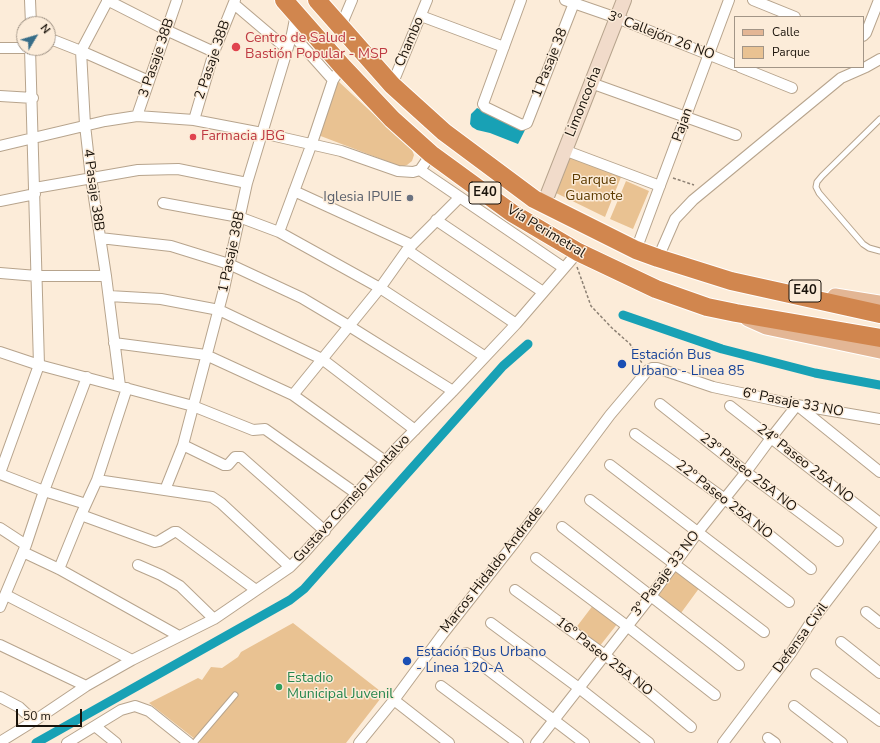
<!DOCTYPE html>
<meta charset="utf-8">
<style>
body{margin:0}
#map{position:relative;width:880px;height:743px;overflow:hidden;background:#fcecd9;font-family:"Nunito Sans",sans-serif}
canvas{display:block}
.legend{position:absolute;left:734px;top:16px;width:130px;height:52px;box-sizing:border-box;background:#fcecd9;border:1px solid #a29587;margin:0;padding:5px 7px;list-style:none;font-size:12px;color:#1a130b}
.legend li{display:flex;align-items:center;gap:8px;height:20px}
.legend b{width:20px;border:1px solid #a29587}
.north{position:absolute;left:16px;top:16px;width:40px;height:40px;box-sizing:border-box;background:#fcecd9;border:1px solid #a29587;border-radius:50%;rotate:52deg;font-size:11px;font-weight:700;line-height:16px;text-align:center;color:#1a130b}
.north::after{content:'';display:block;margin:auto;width:14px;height:18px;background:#376d88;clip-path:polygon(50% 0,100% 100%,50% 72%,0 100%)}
.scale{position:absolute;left:16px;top:709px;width:66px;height:18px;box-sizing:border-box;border:2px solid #1a130b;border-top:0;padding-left:5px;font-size:12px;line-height:14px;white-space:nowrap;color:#1a130b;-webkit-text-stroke:3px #fcecd9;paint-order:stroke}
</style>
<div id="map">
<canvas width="880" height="743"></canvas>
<ul class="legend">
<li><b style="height:5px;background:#e3b695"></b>Calle</li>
<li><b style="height:11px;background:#e9c292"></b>Parque</li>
</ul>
<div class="north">N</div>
<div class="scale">50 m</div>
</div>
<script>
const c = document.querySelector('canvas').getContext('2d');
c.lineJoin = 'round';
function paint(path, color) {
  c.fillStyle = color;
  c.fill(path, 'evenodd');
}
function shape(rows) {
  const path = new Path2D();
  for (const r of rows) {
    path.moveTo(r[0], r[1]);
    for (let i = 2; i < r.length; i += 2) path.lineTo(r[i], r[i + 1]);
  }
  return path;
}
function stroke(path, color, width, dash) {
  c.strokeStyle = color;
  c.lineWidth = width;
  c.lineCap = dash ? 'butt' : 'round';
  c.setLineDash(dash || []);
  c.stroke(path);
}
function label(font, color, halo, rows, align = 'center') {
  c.font = font + ' "Nunito Sans",sans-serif';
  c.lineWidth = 3;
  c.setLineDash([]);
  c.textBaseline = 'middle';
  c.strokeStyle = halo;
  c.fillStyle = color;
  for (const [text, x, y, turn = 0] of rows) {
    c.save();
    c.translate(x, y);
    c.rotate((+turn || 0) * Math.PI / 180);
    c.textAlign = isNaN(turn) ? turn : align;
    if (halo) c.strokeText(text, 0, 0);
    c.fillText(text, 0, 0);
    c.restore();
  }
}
paint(shape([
 [338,81,412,150,414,155,412,161,407,165,402,167,318,135],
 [569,157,621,177,605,217,556,193],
 [626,181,649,191,633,229,610,219],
 [674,568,700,587,681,613,654,594],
 [594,604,618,623,599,647,575,629],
 [293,623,384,694,346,743,200,743,149,703,198,678,202,680,211,667,222,668,238,657,241,652]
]), '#e9c292');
paint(shape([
 [477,108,525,130,518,144,490,133,477,130,472,127,470,124,471,114]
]), '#18a1b5');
stroke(shape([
 [623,315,722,349,815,373,880,385],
 [36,743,290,600,304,589,503,366,528,344]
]), '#18a1b5', 9);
const lane = shape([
 [880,119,822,176,817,182,816,187,819,193,863,244,869,248,880,251],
 [194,743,235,695]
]);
const street = shape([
 [30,0,31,24],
 [107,0,166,30,214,52],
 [108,0,81,51,85,125,91,178,106,276,120,386],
 [521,0,483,104,485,107,522,125,527,123,574,3],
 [565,0,617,18,735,65],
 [753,0,795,17],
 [234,4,287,49],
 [421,16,504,47],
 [341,26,352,0],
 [292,34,333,80],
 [863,36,866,33,879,0],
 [48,38,81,51,149,81],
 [0,48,30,48],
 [740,67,792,88],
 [591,83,736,135],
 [392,85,427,0],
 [0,96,33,98],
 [137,116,177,0],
 [194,120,214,52,235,0],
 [0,146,105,121,137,116,194,120,262,133,341,151,398,171,413,172,420,170,431,154],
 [564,150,660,186],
 [420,170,564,268],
 [35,188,138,170,178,169,247,183],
 [294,191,412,245],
 [0,201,35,194],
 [163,203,239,217,279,232,380,288,484,356],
 [436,220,543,292],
 [279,232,312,143,333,80,342,66],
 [100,238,171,246,229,264,302,298,349,326,453,391],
 [407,250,516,324],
 [636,250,729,0],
 [658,258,675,219,693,200,841,78,866,67,880,59],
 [0,273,37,276,106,276],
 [109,296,161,299,219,310,322,359,415,430],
 [114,343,206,355,293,395,385,461],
 [0,352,39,365,193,406,253,430,265,429,357,494],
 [293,395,380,288,407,250,460,197],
 [660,404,746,472,838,541],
 [730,406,880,523],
 [635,434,725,499,811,569],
 [183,445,224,465,228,465,235,457,241,457,325,531],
 [610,465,789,602],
 [0,473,39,365,30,48],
 [0,474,44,491,86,504],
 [97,480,212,497,221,503,290,567],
 [165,490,183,445,224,289,247,183,292,34,296,14],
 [590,500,764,632],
 [81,515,155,542,159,541,174,532,177,532,256,590],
 [562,527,719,649,739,665],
 [0,528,26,545],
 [23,552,59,569,179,636],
 [536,558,627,626,715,695],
 [138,565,161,575,180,586,214,619],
 [59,569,81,515,97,480,127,388],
 [515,590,605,655,691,727],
 [6,595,132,660],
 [0,607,26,545,44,491,87,377],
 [866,612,880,623],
 [491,623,579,688,649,743],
 [841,642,880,673],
 [0,645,86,686],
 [466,653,584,743],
 [816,674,880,721],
 [441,686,518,743],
 [0,697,19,707,34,721],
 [394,700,449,743],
 [794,706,842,743],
 [95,726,116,743],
 [768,738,775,743],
 [0,742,34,721,86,686,132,660,214,619,290,567,305,552,397,448,453,391,516,324,578,252],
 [67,743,121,710,135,706,149,711,189,743],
 [359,743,394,700,442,635,515,542,610,415,648,370,652,368,657,368,713,387,797,405,880,419],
 [536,743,651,596,698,532,746,472,771,438,797,405,880,472],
 [723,743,791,653,811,622,880,532]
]);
const secondary = shape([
 [544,204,624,0]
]);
const primary = shape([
 [835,296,880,303],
 [748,319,766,327,880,351]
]);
const highway = shape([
 [284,0,342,66,392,119,431,154,512,213,578,252,656,289,707,307,736,313,880,338],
 [317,0,392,85,444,132,534,199,636,250,658,258,731,281,880,314]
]);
stroke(lane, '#b7a48d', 7);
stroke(street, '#b7a48d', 12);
stroke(secondary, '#b7a48d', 16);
stroke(primary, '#fff', 17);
stroke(highway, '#fff', 20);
stroke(shape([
 [673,178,694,185],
 [577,267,591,306,612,328,630,344,642,363]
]), '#8d8174', 1.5, [3, 2]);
stroke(lane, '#fff', 5);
stroke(street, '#fff', 10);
stroke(secondary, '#f1dbca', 14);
stroke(primary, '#e3b695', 15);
stroke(highway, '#d1864e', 18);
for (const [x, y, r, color] of [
 [236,47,5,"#e0444e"],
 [193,137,4,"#e0444e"],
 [410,198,4,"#6b7280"],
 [622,364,5,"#1a4fb4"],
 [407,661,5,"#1a4fb4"],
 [279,687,4,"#2e9e5b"]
]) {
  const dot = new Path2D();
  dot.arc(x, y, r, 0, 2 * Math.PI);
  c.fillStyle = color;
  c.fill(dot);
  stroke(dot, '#fcecd9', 1.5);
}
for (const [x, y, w] of [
 [485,193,32],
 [805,291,32]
]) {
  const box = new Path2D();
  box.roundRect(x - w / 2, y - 11, w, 22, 3);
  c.fillStyle = '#fcecd9';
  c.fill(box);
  stroke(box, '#1a130b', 1);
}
label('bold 13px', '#1a130b', null, [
 ["E40",485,193],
 ["E40",805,291]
]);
label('14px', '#1a130b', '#fcecd9', [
 ["3º Callejón 26 NO",661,36,21],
 ["Chambo",410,42,-67],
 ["3 Pasaje 38B",157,58,-71],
 ["2 Pasaje 38B",213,60,-71],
 ["1 Pasaje 38",550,63,-68],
 ["Limoncocha",584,102,-68],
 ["Pajan",683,125,-70],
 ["4 Pasaje 38B",93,190,82],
 ["Vía Perimetral",546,232,31],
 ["1 Pasaje 38B",232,252,-78],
 ["6º Pasaje 33 NO",793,403,11],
 ["24º Paseo 25A NO",805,464,38],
 ["23º Paseo 25A NO",748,473,38],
 ["Gustavo Cornejo Montalvo",352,499,-48],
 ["22º Paseo 25A NO",724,500,38],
 ["Marcos Hidaldo Andrade",492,570,-52],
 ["3º Pasaje 33 NO",666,574,-53],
 ["Defensa Civil",801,638,-54],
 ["16º Paseo 25A NO",604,657,38]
]);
label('14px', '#be3a42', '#fcecd9', [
 ["Centro de Salud -",245,39],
 ["Bastión Popular - MSP",245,55],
 ["Farmacia JBG",201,137]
], 'left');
label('14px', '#5e3b00', '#fcecd9', [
 ["Parque",594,181],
 ["Guamote",594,197]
]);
label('14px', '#5b616d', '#fcecd9', [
 ["Iglesia IPUIE",402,198]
], 'right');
label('14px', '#164399', '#fcecd9', [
 ["Estación Bus",631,356],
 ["Urbano - Linea 85",631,372],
 ["Estación Bus Urbano",416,653],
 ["- Linea 120-A",416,669]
], 'left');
label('14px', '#27864d', '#fcecd9', [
 ["Estadio",287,679],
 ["Municipal Juvenil",287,695]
], 'left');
</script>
